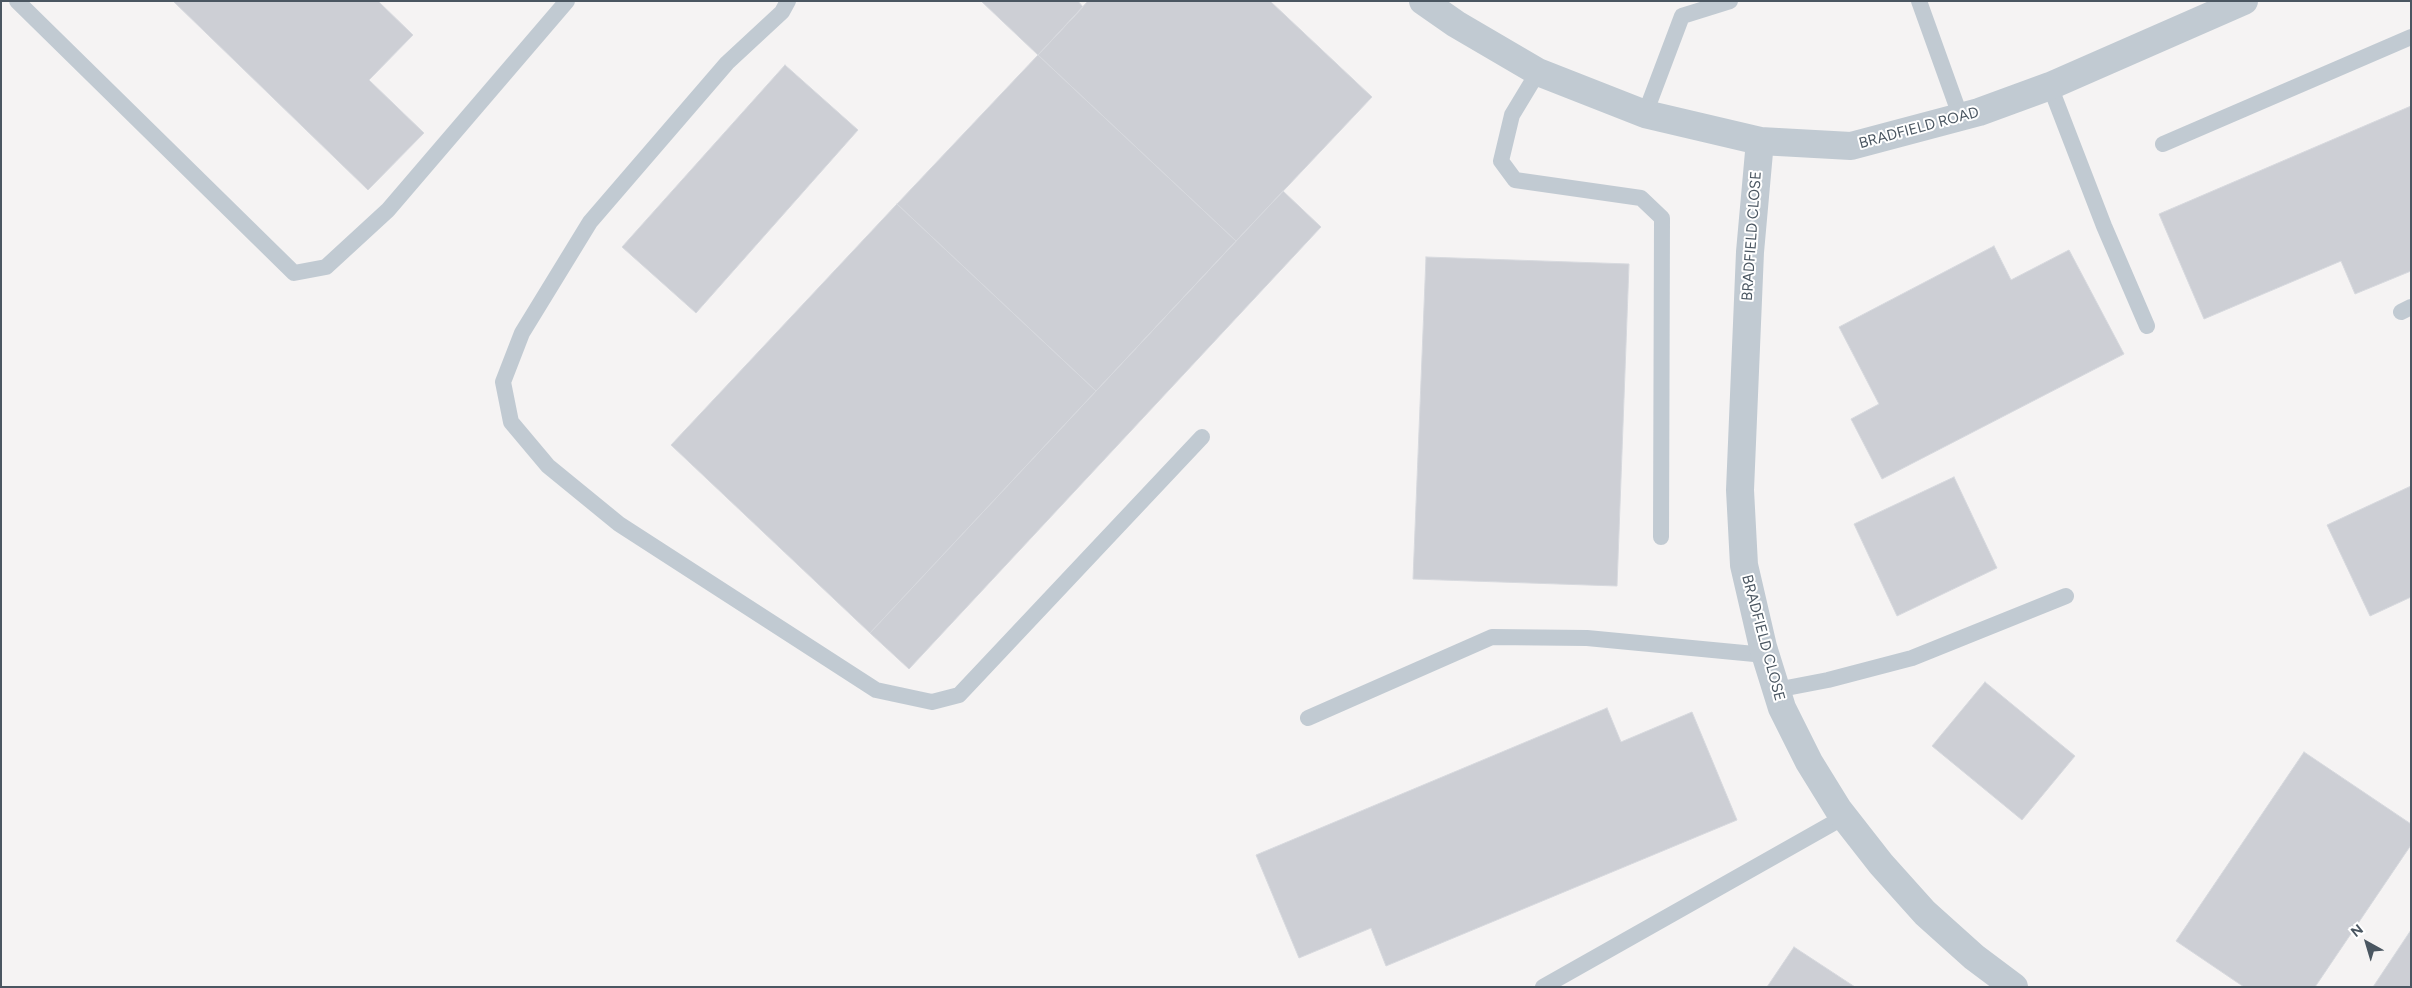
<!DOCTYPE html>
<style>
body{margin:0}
#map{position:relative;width:2412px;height:988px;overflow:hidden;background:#f5f3f3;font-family:Figtree,sans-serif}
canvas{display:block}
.frame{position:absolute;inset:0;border:2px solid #4a5661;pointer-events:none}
.north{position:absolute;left:2342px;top:918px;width:50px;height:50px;-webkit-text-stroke:4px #fff;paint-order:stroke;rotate:321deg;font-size:14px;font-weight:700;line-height:20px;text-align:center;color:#4a5661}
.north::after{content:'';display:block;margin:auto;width:18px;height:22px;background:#4a5661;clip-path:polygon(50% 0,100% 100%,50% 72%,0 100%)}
</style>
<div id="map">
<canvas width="2412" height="988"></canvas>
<div class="frame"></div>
<div class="north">N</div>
</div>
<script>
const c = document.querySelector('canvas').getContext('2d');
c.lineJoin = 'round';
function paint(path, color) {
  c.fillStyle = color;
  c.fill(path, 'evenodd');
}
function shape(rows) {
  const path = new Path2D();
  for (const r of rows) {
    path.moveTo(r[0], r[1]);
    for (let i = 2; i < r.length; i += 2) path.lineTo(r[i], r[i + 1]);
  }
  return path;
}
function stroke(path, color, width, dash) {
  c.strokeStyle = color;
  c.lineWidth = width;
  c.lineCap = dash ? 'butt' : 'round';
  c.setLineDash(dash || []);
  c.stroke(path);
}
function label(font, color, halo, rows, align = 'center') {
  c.font = font + ' Figtree,sans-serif';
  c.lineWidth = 4;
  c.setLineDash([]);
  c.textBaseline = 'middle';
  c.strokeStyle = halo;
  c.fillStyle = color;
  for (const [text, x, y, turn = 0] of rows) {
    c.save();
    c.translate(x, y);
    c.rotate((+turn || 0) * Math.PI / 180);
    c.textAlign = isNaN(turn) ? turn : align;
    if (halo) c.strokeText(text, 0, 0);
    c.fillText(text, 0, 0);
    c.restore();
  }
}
const building = shape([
 [173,1,378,1,413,35,369,80,424,133,368,190,173,1],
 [981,1,1078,1,1083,7,1038,55,981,1],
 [1088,1,1270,1,1372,97,1236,241,1038,55,1088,1],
 [1038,55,1236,241,1096,391,897,204,1038,55],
 [785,65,858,130,696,313,622,247,785,65],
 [2411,106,2411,271,2355,294,2341,261,2204,319,2159,214,2411,106],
 [1283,191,1321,227,909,669,870,633,1283,191],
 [897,204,1096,391,870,633,671,445,897,204],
 [1994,246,2011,280,2069,250,2124,354,1882,479,1851,419,1879,404,1839,327,1994,246],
 [1426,257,1629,264,1617,586,1413,579,1426,257],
 [1954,477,1997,568,1897,616,1854,524,1954,477],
 [2411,486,2411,597,2370,616,2327,525,2411,486],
 [1985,682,2075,756,2022,820,1932,746,1985,682],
 [1607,708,1621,742,1692,712,1737,820,1386,966,1371,928,1299,958,1256,855,1607,708],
 [2304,752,2411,824,2411,845,2315,987,2244,987,2176,941,2304,752],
 [2411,930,2411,987,2373,987,2411,930],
 [1794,947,1855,987,1767,987,1794,947]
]);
paint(building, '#cdcfd5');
stroke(building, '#d7d9de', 1);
stroke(shape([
 [17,1,294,273,326,267,388,210,567,1],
 [788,1,782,12,727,63,590,222,522,333,503,382,511,422,548,466,619,524,876,690,932,702,959,695,1202,437],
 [1919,1,1961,118],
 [1538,72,1512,115,1501,161,1515,180,1641,198,1662,218,1661,537],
 [2050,86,2104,226,2147,326],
 [1645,114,1682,16,1730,1],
 [2163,144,2411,37],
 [2401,312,2411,307],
 [1776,690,1828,680,1912,658,2066,596],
 [1308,718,1492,637,1587,638,1765,655],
 [1543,987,1844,817]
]), '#c1cad2', 16);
stroke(shape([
 [1423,1,1456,24,1538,72,1645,114,1760,141,1851,146,1979,112,2050,86,2244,1],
 [1760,141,1750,252,1740,490,1744,565,1763,647,1782,708,1809,762,1838,809,1881,864,1925,913,1974,957,2014,987]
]), '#c1cad2', 28);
label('15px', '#4a5661', '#fff', [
 ["BRADFIELD ROAD",1919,128,-15],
 ["BRADFIELD CLOSE",1752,236,-86],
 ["BRADFIELD CLOSE",1763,638,75]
]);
</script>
